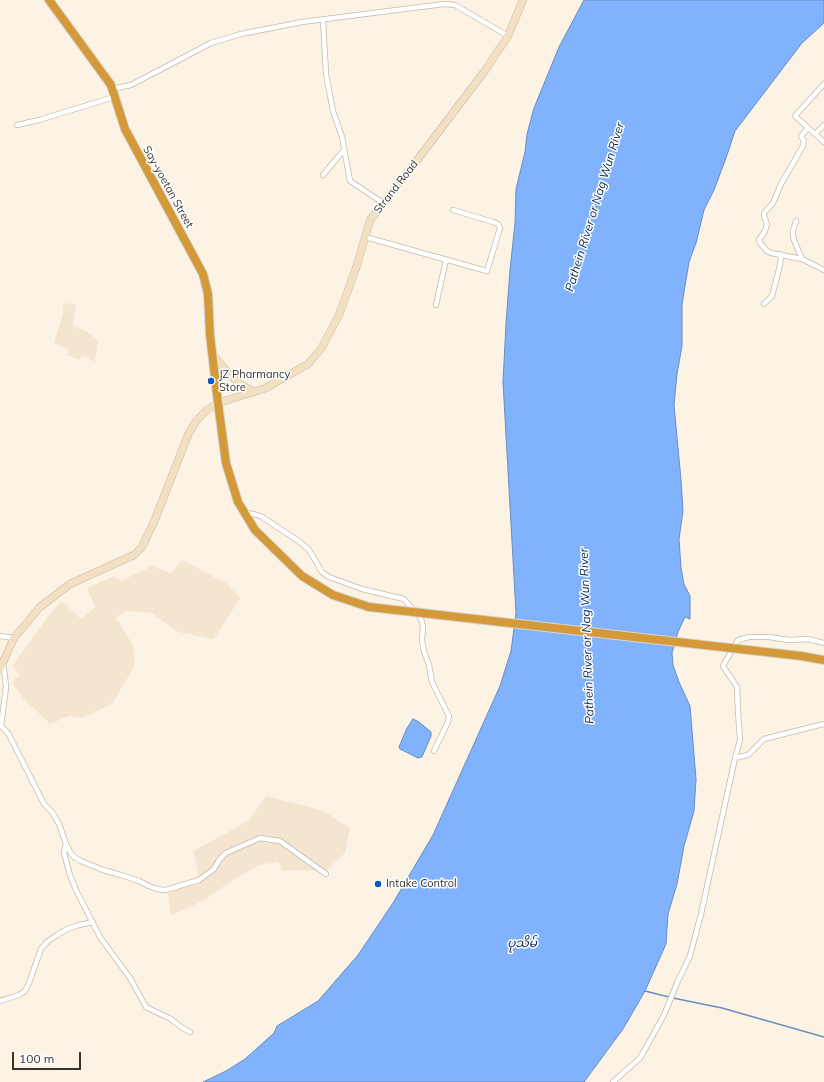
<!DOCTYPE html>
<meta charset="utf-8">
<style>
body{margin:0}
#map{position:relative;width:824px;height:1082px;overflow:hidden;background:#fdf3e5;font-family:Mulish,sans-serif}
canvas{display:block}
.scale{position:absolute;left:12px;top:1052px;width:69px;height:18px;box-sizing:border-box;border:2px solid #37332e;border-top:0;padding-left:5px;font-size:12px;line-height:14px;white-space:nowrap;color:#37332e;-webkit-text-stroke:3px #fff;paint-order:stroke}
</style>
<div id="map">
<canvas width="824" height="1082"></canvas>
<div class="scale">100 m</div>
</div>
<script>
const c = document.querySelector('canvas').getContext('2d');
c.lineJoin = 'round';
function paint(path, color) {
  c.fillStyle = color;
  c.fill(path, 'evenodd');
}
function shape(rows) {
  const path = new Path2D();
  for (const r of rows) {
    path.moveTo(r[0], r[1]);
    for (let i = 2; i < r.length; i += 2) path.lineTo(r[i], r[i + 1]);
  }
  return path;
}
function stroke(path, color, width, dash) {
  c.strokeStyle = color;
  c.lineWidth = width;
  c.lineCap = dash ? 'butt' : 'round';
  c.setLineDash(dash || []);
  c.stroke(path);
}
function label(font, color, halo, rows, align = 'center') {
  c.font = font + ' Mulish,"Noto Sans Myanmar",sans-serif';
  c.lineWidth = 3;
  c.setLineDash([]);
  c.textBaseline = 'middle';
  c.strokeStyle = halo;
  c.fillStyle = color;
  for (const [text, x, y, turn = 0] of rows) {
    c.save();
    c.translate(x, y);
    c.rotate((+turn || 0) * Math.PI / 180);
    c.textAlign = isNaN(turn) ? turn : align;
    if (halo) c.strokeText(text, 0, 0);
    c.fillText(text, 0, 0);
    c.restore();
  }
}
paint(shape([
 [65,303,76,305,73,325,89,333,98,340,95,362,82,355,80,360,67,355,68,349,54,343,63,313,63,306],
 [182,560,226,583,240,598,222,627,213,639,178,632,152,613,127,611,116,618,133,645,135,665,113,703,83,718,69,716,50,724,24,699,12,683,19,675,12,666,49,615,62,601,81,619,95,607,87,588,114,576,121,581,152,566,171,573],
 [266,796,322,810,350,828,345,853,326,871,293,870,283,871,278,862,259,865,227,884,205,900,171,915,167,886,199,876,193,851,232,830,250,819]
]), '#f4e5d1');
const water = shape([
 [584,0,824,0,824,23,802,43,735,131,726,158,714,190,704,210,696,243,689,262,682,304,682,346,677,374,674,405,681,480,683,511,679,539,681,568,684,584,690,596,690,619,685,617,678,632,672,653,673,665,679,682,690,706,696,779,694,811,684,846,677,884,668,914,666,944,645,991,623,1029,584,1082,203,1082,226,1071,245,1059,274,1033,277,1026,318,1001,358,955,393,903,433,835,500,686,511,651,516,613,503,382,506,324,510,270,515,223,516,189,525,152,527,134,534,108,559,47,584,0],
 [413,719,419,722,431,732,431,736,422,757,418,758,400,749,399,747,407,728,413,719]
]);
paint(water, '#80b2fd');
stroke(water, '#6a8cbf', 1);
stroke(shape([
 [645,991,669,997],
 [673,998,722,1008,824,1037]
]), '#6a8cbf', 1.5);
const street = shape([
 [323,20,326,74,333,111,342,137,350,181,383,203],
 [824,84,795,116,824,142],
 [112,89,131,85,211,43,241,34,302,22,444,4,455,5,508,36],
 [17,125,39,120,114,97],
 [808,128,801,136,804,141,803,146,781,184,773,203,764,213,764,216,767,224,765,231,759,240,760,243,767,251,771,253,802,259,824,270],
 [815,134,824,125],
 [323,175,344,150],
 [796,221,793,231,793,236,794,240,802,259],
 [365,237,487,271,500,228,498,224,493,222,453,210],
 [764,304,772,296,779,269,781,258,780,254],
 [436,305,446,260],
 [245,513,254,514,262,517,300,542,309,550,322,572,329,577,362,589,404,599,421,619,423,626,422,641,424,652,429,665,432,682,449,716,448,722,434,751],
 [0,636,14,638],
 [824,643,808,639,789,640,769,637,749,637,738,640,723,666,737,687,738,711,740,740,735,758,748,755,764,739,824,724],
 [3,663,5,677,6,687,1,726,8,733,44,804,52,812,59,824,66,844,64,853,70,875,76,890,100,937,130,978,146,1007,171,1019,181,1027,190,1032],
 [66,844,70,852,74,857,81,861,103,870,121,875,139,881,149,886,157,889,166,890,199,880,214,869,219,860,226,853,260,838,280,841,326,874],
 [0,1001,19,995,25,991,29,983,41,949,47,942,57,935,67,929,79,925,93,922],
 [613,1082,640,1058,643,1053,664,1015,677,983,690,956,701,914,735,758]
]);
const secondary = shape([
 [213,355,230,375,240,384,254,392],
 [0,669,14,638,40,607,70,584,134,555,142,547,154,522,188,435,196,421,207,410,218,403,266,388,308,364,321,349,339,315,347,293,357,265,370,220,405,176,484,72,508,36,523,0]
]);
const highway = shape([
 [49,0,111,85,125,129,203,274,208,294,210,335,218,403,226,463,238,502,255,530,302,576,333,595,369,607],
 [801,656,824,660]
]);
stroke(street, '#c4baad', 6);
stroke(secondary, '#c4baad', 8);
stroke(highway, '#d7d6d5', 10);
stroke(street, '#fff', 4.5);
stroke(secondary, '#f2e0c3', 7);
stroke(highway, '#d49938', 8);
const highwayBridge = shape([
 [369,607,801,656]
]);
stroke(highwayBridge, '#d7d6d5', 10, []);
stroke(highwayBridge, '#d49938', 8);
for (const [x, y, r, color] of [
 [211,381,4,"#0459c3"],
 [378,884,4,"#0459c3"]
]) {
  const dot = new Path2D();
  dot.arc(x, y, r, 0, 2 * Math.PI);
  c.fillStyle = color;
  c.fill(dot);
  stroke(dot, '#fff', 1.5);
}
label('11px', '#37332e', '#fff', [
 ["Say-yoetan Street",168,187,61],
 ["Strand Road",396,187,-52]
]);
label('11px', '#37332e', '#fff', [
 ["JZ Pharmancy",219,375],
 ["Store",219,388],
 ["Intake Control",386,884]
], 'left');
label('italic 12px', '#072754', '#fff', [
 ["Pathein River or Nag Wun River",595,207,-73],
 ["Pathein River or Nag Wun River",587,636,-92],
 ["ပုသိမ်",522,943]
]);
</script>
